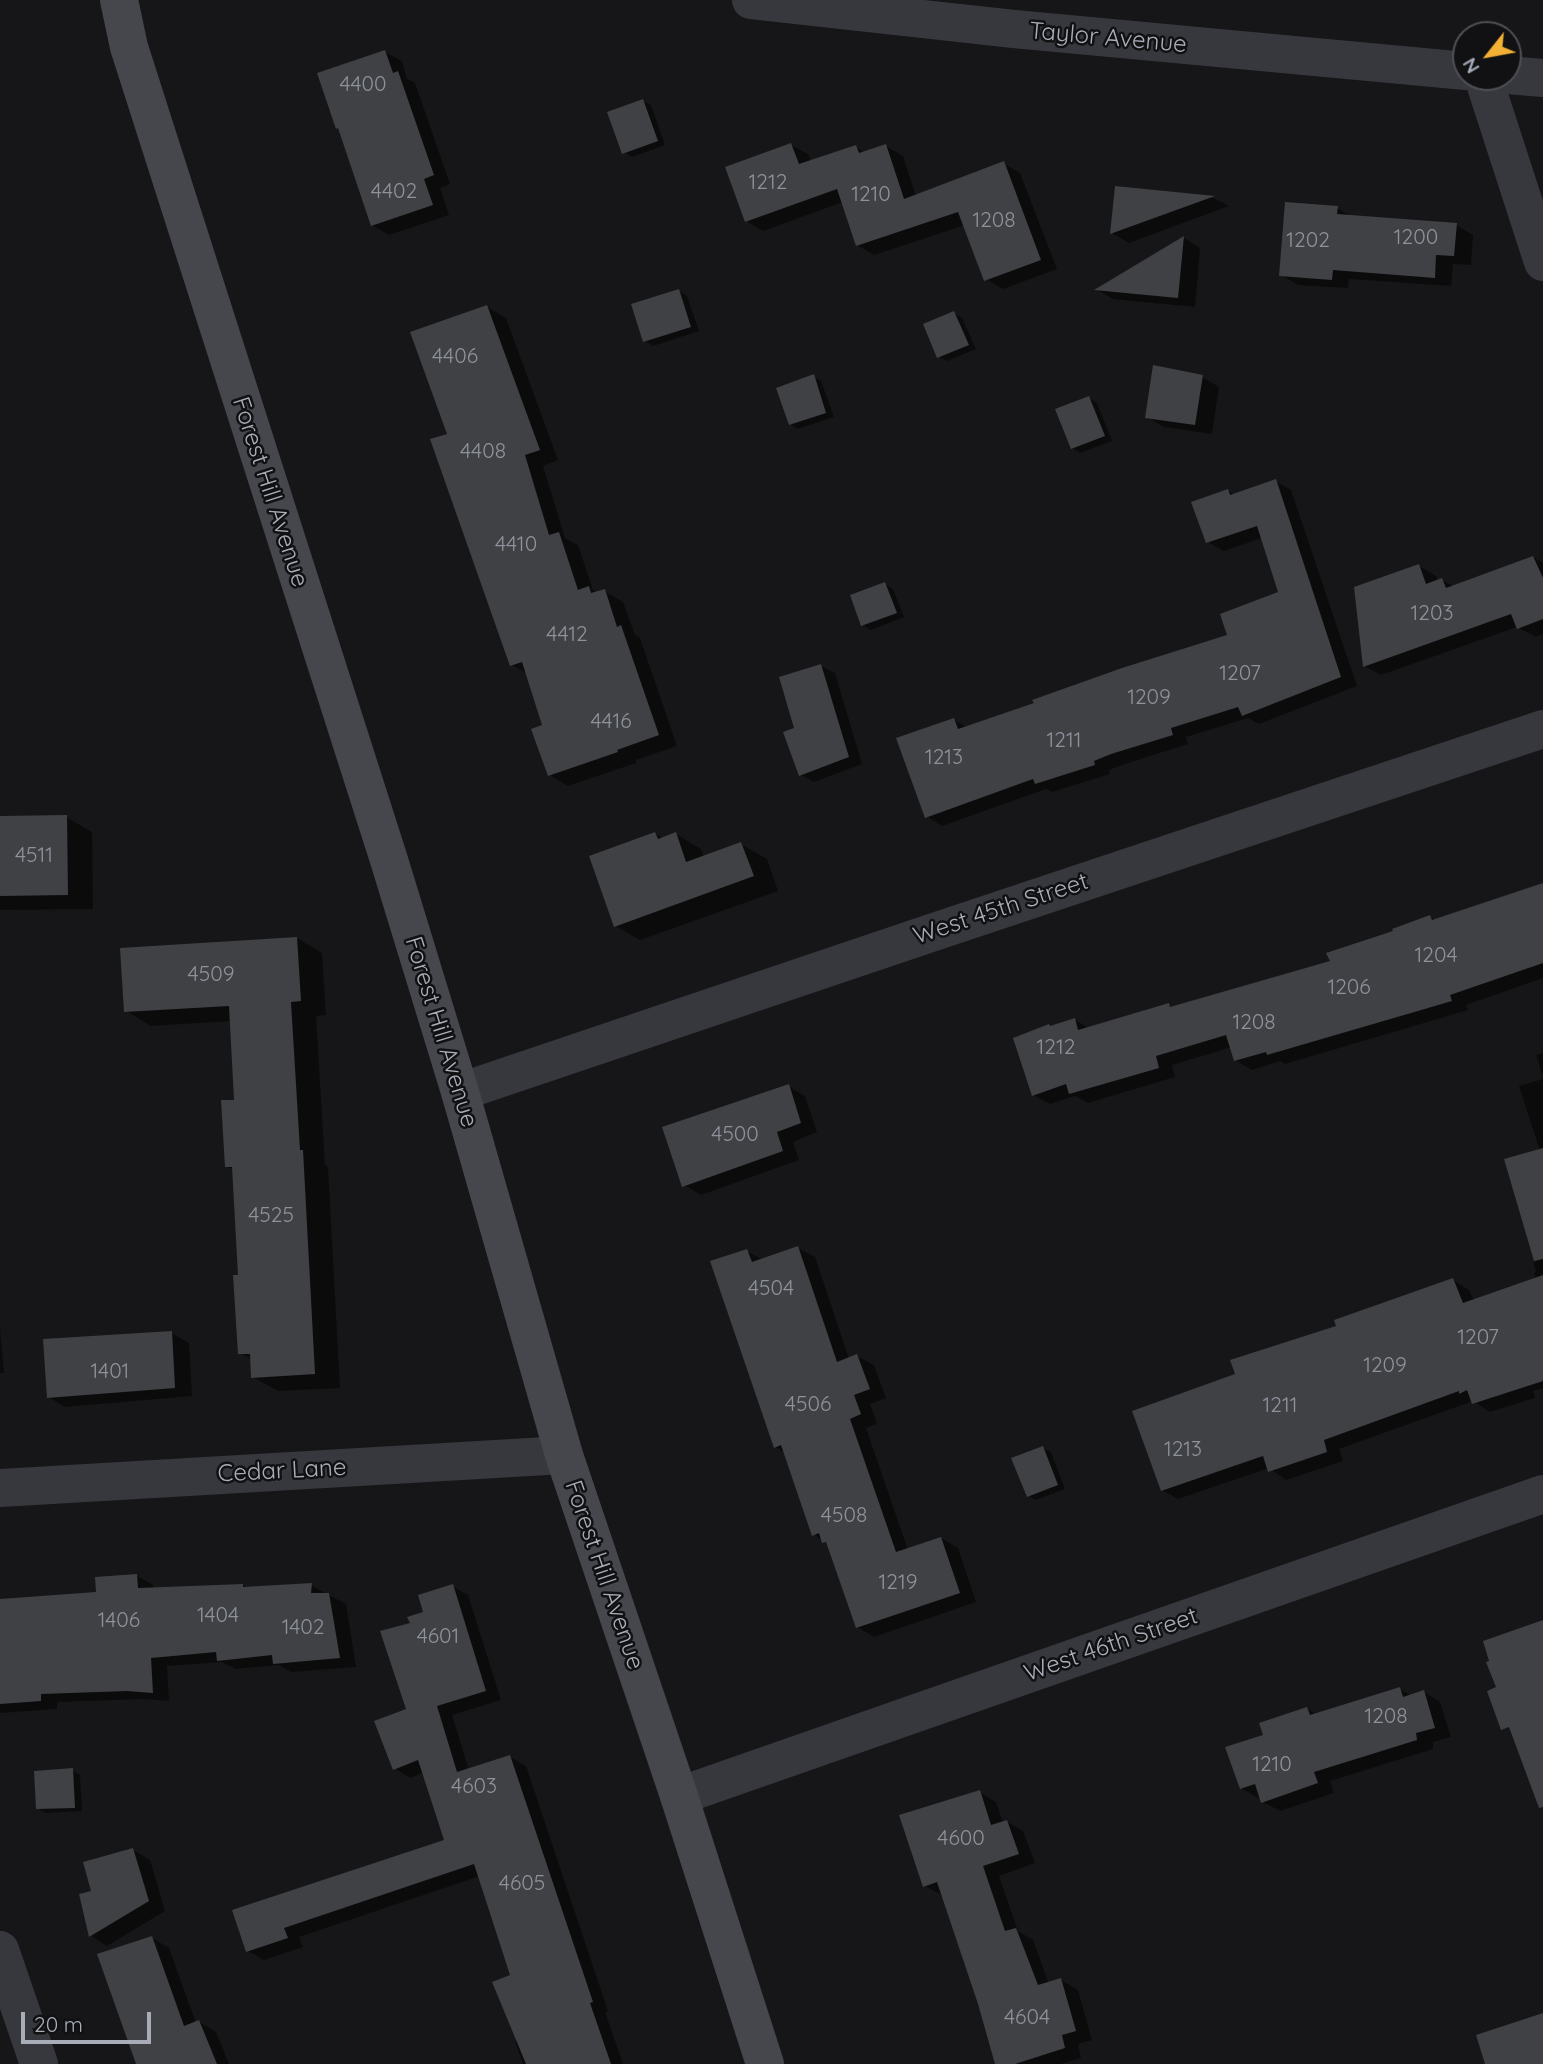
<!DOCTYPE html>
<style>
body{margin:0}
#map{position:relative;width:1543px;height:2064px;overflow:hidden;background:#161618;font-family:Quicksand,sans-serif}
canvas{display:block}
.north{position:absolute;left:1452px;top:21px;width:70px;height:70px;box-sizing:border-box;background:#111113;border:2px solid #4d4f55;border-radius:50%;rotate:239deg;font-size:19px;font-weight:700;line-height:28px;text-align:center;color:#a8adb8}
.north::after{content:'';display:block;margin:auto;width:24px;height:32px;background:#f2b134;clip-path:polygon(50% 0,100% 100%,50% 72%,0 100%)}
.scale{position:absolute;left:21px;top:2012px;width:130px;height:32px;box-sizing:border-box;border:4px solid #a8adb8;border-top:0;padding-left:9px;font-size:21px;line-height:24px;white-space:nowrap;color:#a8adb8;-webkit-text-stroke:5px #111113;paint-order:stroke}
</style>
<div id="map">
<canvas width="1543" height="2064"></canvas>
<div class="north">N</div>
<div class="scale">20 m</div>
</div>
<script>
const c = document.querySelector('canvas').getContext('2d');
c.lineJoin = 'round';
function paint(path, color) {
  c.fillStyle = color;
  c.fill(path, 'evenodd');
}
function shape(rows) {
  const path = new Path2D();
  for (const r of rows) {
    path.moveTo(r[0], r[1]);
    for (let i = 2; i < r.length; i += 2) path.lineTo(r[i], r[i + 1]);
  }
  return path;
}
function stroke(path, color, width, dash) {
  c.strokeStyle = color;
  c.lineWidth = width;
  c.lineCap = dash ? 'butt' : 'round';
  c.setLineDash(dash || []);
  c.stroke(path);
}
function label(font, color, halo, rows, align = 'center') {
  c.font = font + ' Quicksand,sans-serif';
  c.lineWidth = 5;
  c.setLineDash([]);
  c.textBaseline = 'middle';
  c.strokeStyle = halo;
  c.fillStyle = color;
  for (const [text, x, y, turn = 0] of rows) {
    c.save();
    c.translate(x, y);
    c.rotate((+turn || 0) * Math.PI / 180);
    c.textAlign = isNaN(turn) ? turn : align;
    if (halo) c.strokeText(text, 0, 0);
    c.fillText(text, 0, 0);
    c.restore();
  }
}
paint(shape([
 [385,52,402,61,407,79,415,83,450,184,440,188,449,215,389,235,372,225,340,130,337,128],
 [643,101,651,105,665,145,632,157,624,152],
 [791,145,808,154,811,162,856,147,865,153,886,146,903,156,916,196,1003,163,1020,173,1057,269,1003,289,986,279,965,225,874,255,857,245,843,202,763,231,746,221],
 [1117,188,1214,198,1229,206,1129,243,1112,233],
 [1337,208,1353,217,1456,225,1473,235,1471,265,1453,264,1451,286,1349,279,1348,288,1298,285,1281,275],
 [1184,238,1200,248,1195,307,1113,299,1098,290],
 [679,291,687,296,699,331,653,346,645,341],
 [487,307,506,318,558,460,543,466,565,538,578,545,593,590,598,593,604,591,623,602,635,635,640,638,677,746,636,760,636,763,568,786,549,775,545,726,528,674,512,665,449,435],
 [954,313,962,318,976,349,947,361,939,357],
 [813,376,821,381,834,417,798,429,790,424],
 [1202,377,1219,387,1212,434,1164,427,1147,417],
 [1088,398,1097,403,1112,441,1080,453,1072,448],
 [1275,481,1291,490,1357,686,1259,724,1248,718,1186,737,1188,744,1128,763,1109,770,1110,774,1052,792,1046,789,942,826,926,816,954,720,968,728,1230,636,1280,593,1262,538,1224,551,1208,542,1228,491,1235,495],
 [1533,557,1543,563,1543,634,1536,637,1517,627,1381,675,1364,666,1419,566,1436,576,1438,581,1442,580,1455,587],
 [885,584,893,589,904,617,871,630,863,625],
 [821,666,835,673,862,764,814,782,801,775],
 [66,817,92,832,93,909,0,910,0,818],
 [655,834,663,838,676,834,701,849,704,857,741,844,767,859,778,891,640,940,615,926],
 [1543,885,1543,978,1466,1005,1468,1010,1285,1064,1280,1061,1252,1070,1235,1060,1232,1047,1172,1065,1175,1077,1088,1103,1075,1096,1050,1104,1033,1095,1052,1028,1075,1020,1089,1028,1168,1005,1173,1007,1332,962,1430,917,1436,920],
 [297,938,322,953,326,1015,316,1016,325,1165,328,1167,340,1388,278,1391,253,1377,252,1360,240,1353,240,1276,234,1170,226,1166,236,1101,231,1021,151,1026,126,1011],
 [1543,1053,1543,1076,1536,1055],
 [1543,1079,1543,1388,1533,1391,1535,1398,1490,1412,1473,1401,1339,1449,1343,1461,1286,1480,1269,1468,1178,1499,1162,1490,1238,1376,1338,1327,1453,1280,1469,1290,1474,1301,1536,1279,1534,1273,1536,1272,1533,1262,1536,1261,1506,1160,1540,1151,1519,1086],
 [788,1086,805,1096,817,1132,793,1142,799,1160,701,1195,684,1185],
 [798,1248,815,1257,849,1359,857,1356,874,1365,886,1398,870,1404,877,1424,866,1428,908,1550,941,1538,958,1548,976,1602,874,1637,857,1627,829,1545,813,1534,786,1453,775,1447,747,1251,763,1260],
 [0,1328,4,1373,0,1373],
 [172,1333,189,1343,192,1396,65,1407,48,1397],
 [1043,1448,1051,1452,1065,1489,1036,1500,1028,1496],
 [137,1576,153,1585,153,1589,243,1585,248,1589,311,1585,346,1604,356,1667,291,1672,278,1665,235,1669,222,1662,167,1666,169,1701,145,1699,57,1702,57,1709,0,1713,0,1601,98,1594],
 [452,1586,468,1595,501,1700,452,1715,469,1770,510,1757,526,1766,608,2011,605,2012,623,2064,523,2064,515,2041,518,2040,512,1976,480,1876,299,1937,303,1947,264,1960,248,1951,234,1911,446,1841,424,1772,410,1778,394,1768,408,1710,413,1624],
 [1400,1689,1412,1696,1424,1692,1440,1702,1451,1737,1433,1742,1433,1749,1330,1781,1334,1793,1280,1811,1263,1802,1261,1797,1258,1798,1241,1788,1265,1736,1307,1709,1317,1715],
 [72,1770,80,1775,82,1811,46,1813,38,1808],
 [979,1792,996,1802,1003,1822,1006,1821,1023,1831,1035,1863,999,1876,1018,1931,1033,1940,1049,1984,1061,1980,1078,1990,1092,2040,1078,2044,1081,2058,1061,2064,997,2064,980,2003,942,1895,925,1886],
 [133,1850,150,1860,165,1911,107,1946,91,1936,81,1895,93,1892],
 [152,1938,169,1948,196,2023,199,2022,216,2032,229,2064,137,2064]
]), '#0007');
paint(shape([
 [385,50,393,73,398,71,434,175,424,179,433,205,371,226,338,128,336,129,317,73],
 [643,99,658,141,622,154,607,112],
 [791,143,799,164,856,145,859,153,886,144,904,199,1004,161,1041,260,984,281,958,212,856,246,837,189,745,222,725,167],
 [1115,186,1215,196,1110,234],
 [1285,202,1338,206,1337,214,1457,223,1454,256,1436,255,1435,278,1333,270,1332,280,1279,276],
 [1184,236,1178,298,1094,290],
 [679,289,691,327,643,342,631,304],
 [487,305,540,450,525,455,549,535,559,532,578,590,589,586,591,593,605,589,617,627,621,625,659,735,617,750,618,752,548,776,531,729,542,725,522,662,510,666,430,439,447,434,410,332],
 [954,311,969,345,937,358,923,324],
 [1153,365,1203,375,1195,425,1145,418],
 [814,374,826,413,789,425,776,388],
 [1089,396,1105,436,1071,449,1055,409],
 [1276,479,1341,677,1242,716,1238,707,1171,728,1173,735,1111,754,1094,761,1095,765,1035,784,1033,779,925,818,896,738,954,718,958,729,1034,703,1032,700,1122,668,1227,635,1220,614,1278,592,1257,526,1206,543,1191,502,1228,489,1230,495],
 [1533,556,1543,578,1543,619,1517,629,1511,614,1363,667,1354,587,1419,564,1426,584,1442,578,1446,588],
 [885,582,897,613,861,626,850,595],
 [821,664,849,757,799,776,783,732,794,728,779,677],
 [67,815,68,895,0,896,0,816],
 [655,832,658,839,676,832,686,862,741,842,754,876,614,927,589,856],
 [1543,883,1543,963,1450,995,1452,1001,1267,1055,1266,1052,1234,1061,1226,1035,1156,1056,1159,1068,1069,1094,1066,1084,1032,1096,1013,1038,1049,1024,1050,1026,1075,1018,1078,1030,1169,1003,1170,1007,1330,961,1326,953,1393,931,1392,929,1430,915,1432,920],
 [297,937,301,1001,291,1002,300,1150,303,1150,315,1374,251,1378,250,1354,238,1354,233,1275,238,1275,232,1167,225,1167,221,1100,234,1100,229,1006,124,1012,120,948],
 [789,1084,801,1123,777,1132,783,1151,682,1187,662,1127],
 [1543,1148,1543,1259,1534,1261,1504,1159],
 [798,1246,837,1362,857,1354,870,1389,854,1395,861,1414,850,1419,896,1552,941,1537,960,1593,856,1628,826,1542,822,1543,819,1533,812,1536,781,1445,774,1448,710,1261,747,1249,752,1262],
 [1543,1275,1543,1381,1472,1404,1467,1390,1459,1394,1459,1391,1324,1440,1327,1452,1268,1472,1263,1456,1161,1491,1132,1411,1235,1374,1230,1360,1336,1326,1334,1320,1453,1278,1463,1303],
 [172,1331,175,1388,47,1398,43,1339],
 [1043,1446,1058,1485,1027,1497,1011,1458],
 [137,1574,138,1588,243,1584,243,1587,312,1583,311,1593,329,1593,340,1658,273,1664,272,1655,217,1661,216,1652,151,1658,153,1693,127,1691,41,1694,41,1701,0,1704,0,1599,96,1592,95,1577],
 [453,1584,486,1691,437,1706,457,1772,510,1755,593,2002,590,2003,611,2064,526,2064,492,1982,510,1975,474,1864,284,1928,288,1938,246,1952,232,1910,444,1840,418,1760,393,1770,374,1721,406,1709,380,1631,410,1623,407,1617,423,1612,418,1595],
 [1543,1620,1543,1807,1539,1808,1509,1727,1501,1730,1487,1691,1496,1687,1486,1662,1489,1661,1483,1641],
 [1400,1687,1403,1697,1424,1690,1435,1728,1416,1733,1417,1740,1314,1772,1318,1783,1261,1803,1255,1784,1240,1789,1225,1747,1263,1735,1259,1723,1307,1707,1310,1715],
 [73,1768,75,1808,36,1809,34,1771],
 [980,1790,991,1825,1007,1820,1019,1854,983,1866,1005,1931,1016,1928,1038,1985,1061,1978,1076,2031,1062,2035,1065,2048,1015,2064,995,2064,978,2004,937,1882,923,1887,899,1815],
 [133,1848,149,1901,89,1937,79,1894,91,1891,83,1862],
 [152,1936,184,2026,199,2020,217,2064,136,2064,97,1954],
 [1543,2013,1543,2064,1485,2064,1476,2035]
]), '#404145');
stroke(shape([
 [751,0,1014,29,1466,71],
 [1508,75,1543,78],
 [1483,77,1543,262],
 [460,1092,928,934,1543,729],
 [0,1488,564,1455],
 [679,1796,1543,1494],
 [0,1950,39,2064]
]), '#37383d', 38);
stroke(shape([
 [119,0,129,47,389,860,460,1092,564,1455,679,1796,765,2064]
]), '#45474d', 38);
label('21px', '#8e929b', null, [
 ["4400",363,85],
 ["1212",768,183],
 ["4402",394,192],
 ["1210",871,195],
 ["1208",994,221],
 ["1200",1416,238],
 ["1202",1308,241],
 ["4406",455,357],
 ["4408",483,452],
 ["4410",516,545],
 ["1203",1432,614],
 ["4412",567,635],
 ["1207",1240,674],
 ["1209",1149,698],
 ["4416",611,722],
 ["1211",1064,741],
 ["1213",944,758],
 ["4511",34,856],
 ["1204",1436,956],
 ["4509",211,975],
 ["1206",1349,988],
 ["1208",1254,1023],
 ["1212",1056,1048],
 ["4500",735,1135],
 ["4525",271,1216],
 ["4504",771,1289],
 ["1207",1478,1338],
 ["1209",1385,1366],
 ["1401",110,1372],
 ["4506",808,1405],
 ["1211",1280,1406],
 ["1213",1183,1450],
 ["4508",844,1516],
 ["1219",898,1583],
 ["1404",218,1616],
 ["1406",119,1621],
 ["1402",303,1628],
 ["4601",438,1637],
 ["1208",1386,1717],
 ["1210",1272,1765],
 ["4603",474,1787],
 ["4600",961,1839],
 ["4605",522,1884],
 ["4604",1027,2018]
]);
label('24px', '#a8adb8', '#111113', [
 ["Taylor Avenue",1108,38,5],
 ["Forest Hill Avenue",270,492,72],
 ["West 45th Street",1001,909,-18],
 ["Forest Hill Avenue",441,1032,73],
 ["Cedar Lane",282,1471,-3],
 ["Forest Hill Avenue",604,1575,71],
 ["West 46th Street",1111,1645,-19]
]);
</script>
